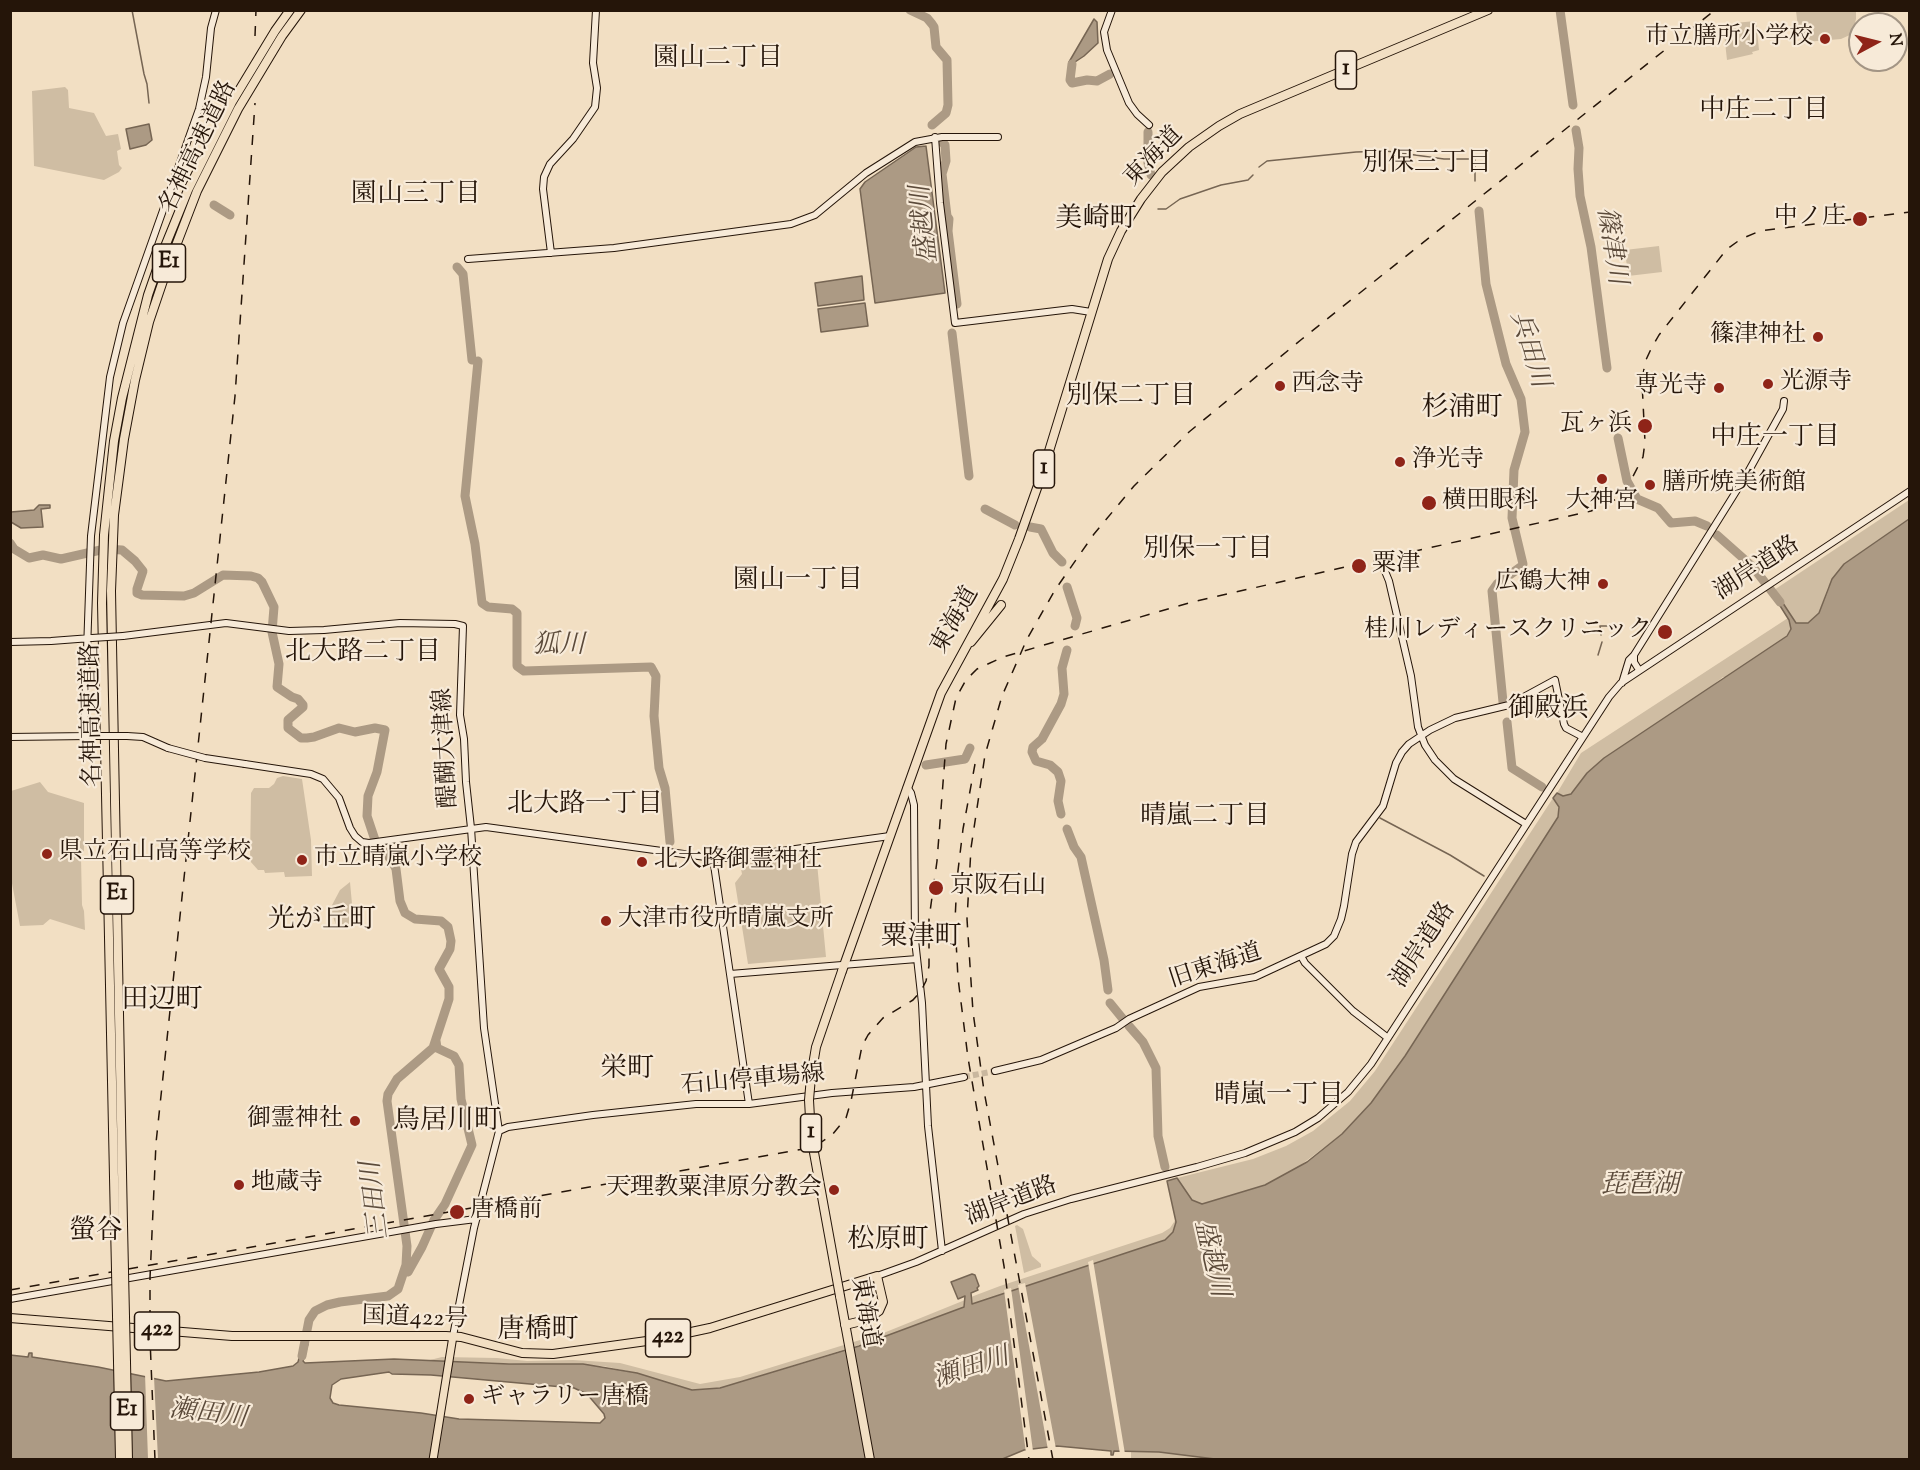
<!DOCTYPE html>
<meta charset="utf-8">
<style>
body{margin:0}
#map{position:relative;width:1920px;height:1470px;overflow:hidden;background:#f2dfc3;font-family:"Sorts Mill Goudy",serif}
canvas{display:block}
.frame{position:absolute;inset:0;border:12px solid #251509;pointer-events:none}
.north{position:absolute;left:1848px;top:12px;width:60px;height:60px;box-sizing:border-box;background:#f7ead8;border:2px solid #a39585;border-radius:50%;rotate:83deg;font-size:16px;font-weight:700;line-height:24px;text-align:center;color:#251509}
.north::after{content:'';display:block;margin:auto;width:21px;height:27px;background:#8f2418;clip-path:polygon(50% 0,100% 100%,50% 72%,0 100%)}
</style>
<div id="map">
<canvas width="1920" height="1470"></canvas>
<div class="frame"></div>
<div class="north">N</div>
</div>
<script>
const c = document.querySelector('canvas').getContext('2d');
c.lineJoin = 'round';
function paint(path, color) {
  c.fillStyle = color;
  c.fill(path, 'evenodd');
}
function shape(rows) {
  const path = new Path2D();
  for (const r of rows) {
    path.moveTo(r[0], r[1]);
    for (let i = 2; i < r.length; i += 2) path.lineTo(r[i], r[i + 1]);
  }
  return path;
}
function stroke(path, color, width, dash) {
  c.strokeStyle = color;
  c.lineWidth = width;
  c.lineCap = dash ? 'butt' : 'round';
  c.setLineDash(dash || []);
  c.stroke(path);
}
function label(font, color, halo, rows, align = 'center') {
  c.font = font + ' "Sorts Mill Goudy","Noto Serif JP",serif';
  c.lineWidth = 4.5;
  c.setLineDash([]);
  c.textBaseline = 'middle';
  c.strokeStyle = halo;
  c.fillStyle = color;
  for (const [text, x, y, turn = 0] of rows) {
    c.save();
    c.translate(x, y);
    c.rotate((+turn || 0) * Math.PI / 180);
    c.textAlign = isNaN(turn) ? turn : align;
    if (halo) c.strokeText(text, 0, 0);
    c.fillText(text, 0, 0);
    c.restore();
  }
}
paint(shape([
 [1796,11,1856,11,1856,19,1852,34,1841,39,1805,42,1799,35],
 [1756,21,1759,50,1752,52,1753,54,1727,60,1723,24],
 [65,87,68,90,69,108,94,113,106,136,118,134,121,149,117,151,119,165,122,168,119,172,104,180,34,166,32,91],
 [1659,246,1662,272,1628,276,1625,250],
 [1909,500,1909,519,1844,564,1828,587,1819,613,1808,623,1796,623,1774,590],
 [1788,618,1791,629,1784,639,1726,677,1723,677,1708,689,1604,758,1587,773,1571,794,1563,796,1557,793,1581,753],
 [283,776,302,779,311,840,312,876,285,877,284,872,265,873,264,870,258,870,250,861,251,793,254,788,269,788,274,784,277,778],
 [40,782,48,792,84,803,84,851,81,857,82,905,84,911,85,930,50,919,43,925,20,926,11,878,11,791],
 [1553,798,1559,805,1558,817,1393,1074,1371,1103,1342,1134,1294,1170,1265,1185,1207,1204,1197,1203,1192,1200,1177,1178,1253,1159,1286,1146,1313,1131,1350,1101,1375,1071],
 [795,858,796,860,811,858,817,863,826,957,748,964,735,883,742,874,740,864],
 [350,882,352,904,355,913,350,914,349,927,336,925,332,914,331,907,340,890],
 [1176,1219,1173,1232,1165,1240,972,1304,971,1297,1000,1286,1162,1233,1170,1228],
 [1017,1225,1023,1229,1032,1256,1041,1264,1041,1267,1024,1273,1015,1226],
 [965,1300,964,1307,904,1331,720,1388,692,1390,637,1373,603,1366,431,1361,430,1360,442,1357,497,1358,527,1361,573,1360,620,1363,700,1384,740,1377,886,1332],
 [1131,1451,1159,1452,1223,1459,1131,1459]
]), '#cfbda3');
const water = shape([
 [1094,19,1097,22,1098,43,1084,56,1072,64,1069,62,1094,19],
 [149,124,152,140,146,145,130,149,126,129,149,124],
 [926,146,945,293,875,303,860,189,865,182,916,147,926,146],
 [862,276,864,300,818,306,815,283,862,276],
 [865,303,868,326,821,332,818,309,865,303],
 [39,505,50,505,50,508,41,509,43,527,21,528,11,522,11,512,34,510,39,505],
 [1909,519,1909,1459,1223,1460,1159,1452,1114,1451,1113,1455,1111,1455,1111,1451,1057,1446,1024,1450,1000,1460,11,1459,10,1355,28,1357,29,1353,32,1353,32,1357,98,1367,166,1381,259,1372,293,1366,298,1362,303,1344,308,1344,303,1361,305,1363,394,1359,509,1364,583,1364,637,1373,692,1390,720,1388,859,1346,964,1307,965,1296,958,1299,951,1282,972,1274,975,1275,979,1286,977,1288,978,1290,971,1293,972,1304,1165,1240,1173,1232,1176,1222,1167,1181,1177,1178,1192,1200,1202,1204,1265,1185,1307,1162,1342,1134,1371,1103,1405,1056,1558,817,1559,807,1553,798,1557,793,1563,796,1571,794,1587,773,1604,758,1787,636,1791,629,1789,620,1772,593,1775,591,1796,623,1808,623,1819,613,1832,579,1844,564,1909,519],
 [389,1372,392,1374,431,1375,574,1388,587,1394,604,1414,605,1418,600,1423,459,1419,421,1413,339,1405,333,1403,330,1398,332,1385,341,1379,389,1372]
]);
paint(water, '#ac9a84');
stroke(water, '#766553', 1.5);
paint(shape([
 [1093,1260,1125,1454,1120,1454,1088,1262],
 [1025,1283,1056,1449,1048,1450,1018,1285],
 [1011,1288,1033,1451,1026,1453,1004,1290],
 [145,1374,154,1377,158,1459,148,1459]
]), '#f2dfc3');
stroke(shape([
 [132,10,144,74,147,84,149,103],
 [1259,167,1267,161,1356,152,1386,151,1444,159,1471,159,1475,160,1475,181],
 [1158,209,1166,209,1180,199,1221,185,1248,180,1253,175],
 [1601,635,1600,626,1609,626],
 [1598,655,1602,642],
 [1380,818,1450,855,1484,876]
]), '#766553', 1.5);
stroke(shape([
 [910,10,927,18,932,24,934,27,936,47,947,60,948,105,946,113,932,125],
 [1560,10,1573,105],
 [1072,64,1070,80,1072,83,1087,80,1097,81,1110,74],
 [1576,130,1579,148,1578,169,1580,196,1591,247,1607,368],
 [1148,132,1148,163,1151,175],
 [942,142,945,145,946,161,942,174,947,216,949,219,948,231,957,304],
 [214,205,230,215],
 [1479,211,1486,284,1506,364,1521,399,1525,432,1514,470,1512,518,1523,564,1522,566,1497,584,1492,591,1503,702],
 [457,267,463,274,472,360],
 [952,333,969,476],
 [478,361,465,496,475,544,482,603,488,607,512,609,517,613,517,666,524,671,651,667,656,676,654,716,659,768,665,788,670,842],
 [1618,438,1627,481,1637,499,1658,508,1671,523,1695,521,1707,526],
 [985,509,1015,525],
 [1030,527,1041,529,1053,553,1062,562],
 [1717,535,1753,567,1780,602],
 [10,543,14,549,29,558,43,555,61,559,105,549,122,550,135,561,143,571,137,589,137,593,142,595,184,596,194,593,223,575,251,576,258,578,262,582,274,607,272,632,279,664,277,687,292,697,298,699,303,705,303,707,288,720,288,728,301,738,307,738,314,737,339,728,355,732,375,728,385,730,377,772,368,796,367,816,375,840,392,861,396,869,400,901,405,913,415,919,441,921,448,927,451,941,450,949,439,969,449,987,449,999,433,1048,397,1079,388,1094,387,1101,407,1246,406,1265,398,1289,388,1296,340,1302,327,1305,315,1311,309,1320,302,1356],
 [1067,587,1077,618,1075,626],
 [1507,722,1512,768,1542,787],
 [926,765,965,759,970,748],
 [1061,814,1058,801,1061,781,1058,772,1050,765,1036,761,1032,752,1033,747,1042,739,1061,704,1064,694,1062,668,1067,650],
 [1067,829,1074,847,1081,857,1104,960,1108,990],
 [1110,1003,1123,1019],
 [1129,1026,1143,1042,1156,1068,1158,1136,1165,1167],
 [408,1272,422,1247,434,1220,445,1204,472,1145,461,1099,459,1065,454,1056,437,1048,436,1041]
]), '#ac9a84', 9);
stroke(shape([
 [964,1077,995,1071]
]), '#c9b79e', 6, [6, 3]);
const secondary = shape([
 [1112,10,1104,32,1107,50,1129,103,1137,114,1149,125],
 [935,137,940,203,955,323,1072,309,1091,312],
 [551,253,543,189,544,177,550,164,573,139,595,107,597,88,593,63,596,10],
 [468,259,614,248,791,224,815,215,866,173,915,142,942,137,998,137],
 [1382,564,1389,581,1411,676,1418,727,1425,745,1435,760,1454,779,1526,824],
 [123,636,226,623,289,631,324,630,400,623,455,624,463,626,460,715,464,739,466,782,471,828,484,1028,499,1131,474,1228,453,1336],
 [10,642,51,641,91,638],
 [1639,670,1634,662,1634,655,1747,474,1783,409,1784,401],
 [1622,683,1629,660,1634,655],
 [84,736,91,536,110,377,123,323,199,109,206,77,211,28,216,10],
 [127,736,143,737,168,748],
 [10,737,88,736],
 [245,764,311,774,323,779,339,798,350,828,355,836,362,842,369,843,486,827,713,858,730,858,890,836],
 [907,787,911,793,914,805,915,940,922,1003,928,1126,942,1251],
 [713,858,749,1104],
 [1301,956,1305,963,1353,1011,1388,1038],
 [730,974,917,959],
 [995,1071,1041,1060,1116,1028,1129,1019,1199,987,1255,977,1326,944,1334,936,1341,919,1344,906,1352,854,1356,842,1383,806,1396,763,1402,752,1409,744,1430,730,1455,718,1509,705,1555,680,1564,724,1566,728,1583,737],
 [499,1131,508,1127,593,1115,696,1104,749,1104,832,1093,914,1087,964,1077],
 [877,1276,916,1262,1024,1214,1071,1199,1197,1167,1245,1153,1295,1132,1318,1118,1348,1092,1371,1064,1609,697,1621,683,1910,491],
 [10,1299,436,1224,476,1219]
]);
const primary = shape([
 [433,1460,453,1336]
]);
const highway = shape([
 [971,642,1001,605],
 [842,971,941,693,1003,579,1019,539,1042,474,1108,259,1121,231,1141,199,1162,172,1189,147,1219,126,1240,114,1488,10],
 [115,1225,102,603,104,535,114,441,122,398,148,295,164,249,188,190,232,102,275,31,290,10],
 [123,1225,111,591,114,515,124,439,135,380,149,322,167,269,197,191,238,109,282,36,301,10],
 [840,1296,870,1460],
 [10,1318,232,1336,446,1336,461,1337,522,1353,553,1354,654,1340,710,1328,877,1276,883,1302,879,1311,866,1320,845,1325],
 [118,1362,120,1460],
 [126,1362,128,1460]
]);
stroke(secondary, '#251509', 8);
stroke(primary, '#251509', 9);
stroke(highway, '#251509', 10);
stroke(secondary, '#f7ead8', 6);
stroke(primary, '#f2dfc3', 7);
stroke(highway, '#f2dfc3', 8);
stroke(shape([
 [255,36,256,10],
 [975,764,963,829,957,879,955,921,958,978,968,1058,1004,1266,1029,1460],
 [10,1290,809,1148,820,1143,832,1135,846,1118,851,1101,862,1046,868,1035,883,1018,913,1000,921,991,926,981,929,966,929,919,937,861,946,744,956,698,966,680,977,669,1003,657,1192,602,1591,511,1604,506,1616,499,1628,486,1643,457,1645,442,1642,382,1645,362,1651,349,1659,335,1727,249,1741,239,1760,231,1910,212],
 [155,1460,150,1339,150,1278,156,1143,235,396,255,103],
 [1053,1460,984,1091,973,1012,967,919,971,848,985,755,1002,696,1027,639,1055,590,1094,534,1134,486,1189,432,1302,339,1715,10]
]), '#251509', 1.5, [10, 10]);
const secondaryBridge = shape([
 [92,638,123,636],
 [91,736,127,736],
 [168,748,205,758,245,764]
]);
const highwayBridge = shape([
 [115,1225,118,1362],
 [123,1225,126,1362],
 [840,1296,811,1136,809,1100,811,1077,816,1047,842,971]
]);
stroke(secondaryBridge, '#251509', 8, []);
stroke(highwayBridge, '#251509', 10, []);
stroke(secondaryBridge, '#f7ead8', 6);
stroke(highwayBridge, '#f2dfc3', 8);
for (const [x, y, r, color] of [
 [1825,39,6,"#8f2418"],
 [1860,219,8,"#8f2418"],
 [1818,337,6,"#8f2418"],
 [1768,384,6,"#8f2418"],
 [1280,386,6,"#8f2418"],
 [1719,388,6,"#8f2418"],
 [1645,426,8,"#8f2418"],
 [1400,462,6,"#8f2418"],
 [1602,479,6,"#8f2418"],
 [1650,485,6,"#8f2418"],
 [1429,503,8,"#8f2418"],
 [1359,566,8,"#8f2418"],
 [1603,584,6,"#8f2418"],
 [1665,632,8,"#8f2418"],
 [47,854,6,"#8f2418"],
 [302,860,6,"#8f2418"],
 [642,862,6,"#8f2418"],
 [936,888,8,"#8f2418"],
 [606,921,6,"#8f2418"],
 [355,1121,6,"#8f2418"],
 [239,1185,6,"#8f2418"],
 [834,1190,6,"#8f2418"],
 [457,1212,8,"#8f2418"],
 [469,1399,6,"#8f2418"]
]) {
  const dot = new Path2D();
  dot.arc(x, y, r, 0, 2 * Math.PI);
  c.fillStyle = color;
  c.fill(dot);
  stroke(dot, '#f7ead8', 2);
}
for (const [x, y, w] of [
 [1346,70,21],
 [169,263,33],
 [1044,469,21],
 [117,895,33],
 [811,1133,21],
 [157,1331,45],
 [668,1338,45],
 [127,1411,33]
]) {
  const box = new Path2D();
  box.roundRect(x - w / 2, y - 19, w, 38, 4.5);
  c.fillStyle = '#f7ead8';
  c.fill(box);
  stroke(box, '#251509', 1.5);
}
label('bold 22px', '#251509', null, [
 ["1",1346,70],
 ["E1",169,263],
 ["1",1044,469],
 ["E1",117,895],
 ["1",811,1133],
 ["422",157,1331],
 ["422",668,1338],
 ["E1",127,1411]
]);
label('24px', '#251509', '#f7ead8', [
 ["市立膳所小学校",1813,39,"right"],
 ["中ノ庄",1846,219,"right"],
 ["篠津神社",1806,337,"right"],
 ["光源寺",1780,384],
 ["西念寺",1292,386],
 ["専光寺",1707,388,"right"],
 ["瓦ヶ浜",1632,426,"right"],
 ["浄光寺",1412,462],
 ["膳所焼美術館",1662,485],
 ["横田眼科",1442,503],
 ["大神宮",1602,503,"center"],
 ["粟津",1372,566],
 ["広鶴大神",1591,584,"right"],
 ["桂川レディースクリニック",1652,632,"right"],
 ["県立石山高等学校",59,854],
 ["市立晴嵐小学校",314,860],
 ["北大路御霊神社",654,862],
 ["京阪石山",950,888],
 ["大津市役所晴嵐支所",618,921],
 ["御霊神社",343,1121,"right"],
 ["地蔵寺",251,1185],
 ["天理教粟津原分教会",822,1190,"right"],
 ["唐橋前",470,1212],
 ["ギャラリー唐橋",481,1399]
], 'left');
label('24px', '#251509', '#f7ead8', [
 ["名神高速道路",200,148,-64],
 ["東海道",1155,158,-46],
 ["湖岸道路",1758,570,-33],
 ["東海道",957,621,-61],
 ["名神高速道路",94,715,-91],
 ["醍醐大津線",448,748,-93],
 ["湖岸道路",1425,946,-57],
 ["旧東海道",1216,968,-18],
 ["石山停車場線",753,1082,-5],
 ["湖岸道路",1012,1203,-21],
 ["東海道",863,1313,80],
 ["国道422号",415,1320,2]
]);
label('26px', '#251509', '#f7ead8', [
 ["園山二丁目",718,61],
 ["中庄二丁目",1764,113],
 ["別保三丁目",1427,166],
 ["園山三丁目",416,197],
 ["別保二丁目",1131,399],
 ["中庄一丁目",1775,440],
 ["別保一丁目",1208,552],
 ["園山一丁目",798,583],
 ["北大路二丁目",363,655],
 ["北大路一丁目",585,807],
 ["晴嵐二丁目",1205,819],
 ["晴嵐一丁目",1279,1098]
]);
label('italic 26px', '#5b4a3a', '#f7ead8', [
 ["盛越川",927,224,-96],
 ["篠津川",1609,246,81],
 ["兵田川",1527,350,73],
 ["狐川",559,648],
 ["琵琶湖",1640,1188],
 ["三田川",378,1200,-97],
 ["盛越川",1209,1259,77],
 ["瀬田川",972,1370,-18],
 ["瀬田川",208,1416,7]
]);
label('27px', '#251509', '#f7ead8', [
 ["美崎町",1096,221],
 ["杉浦町",1462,410],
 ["御殿浜",1548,711],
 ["光が丘町",322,922],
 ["粟津町",921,939],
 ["田辺町",162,1002],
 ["栄町",627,1071],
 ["鳥居川町",447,1123],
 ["螢谷",96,1233],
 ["松原町",888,1242],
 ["唐橋町",538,1332]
]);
</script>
